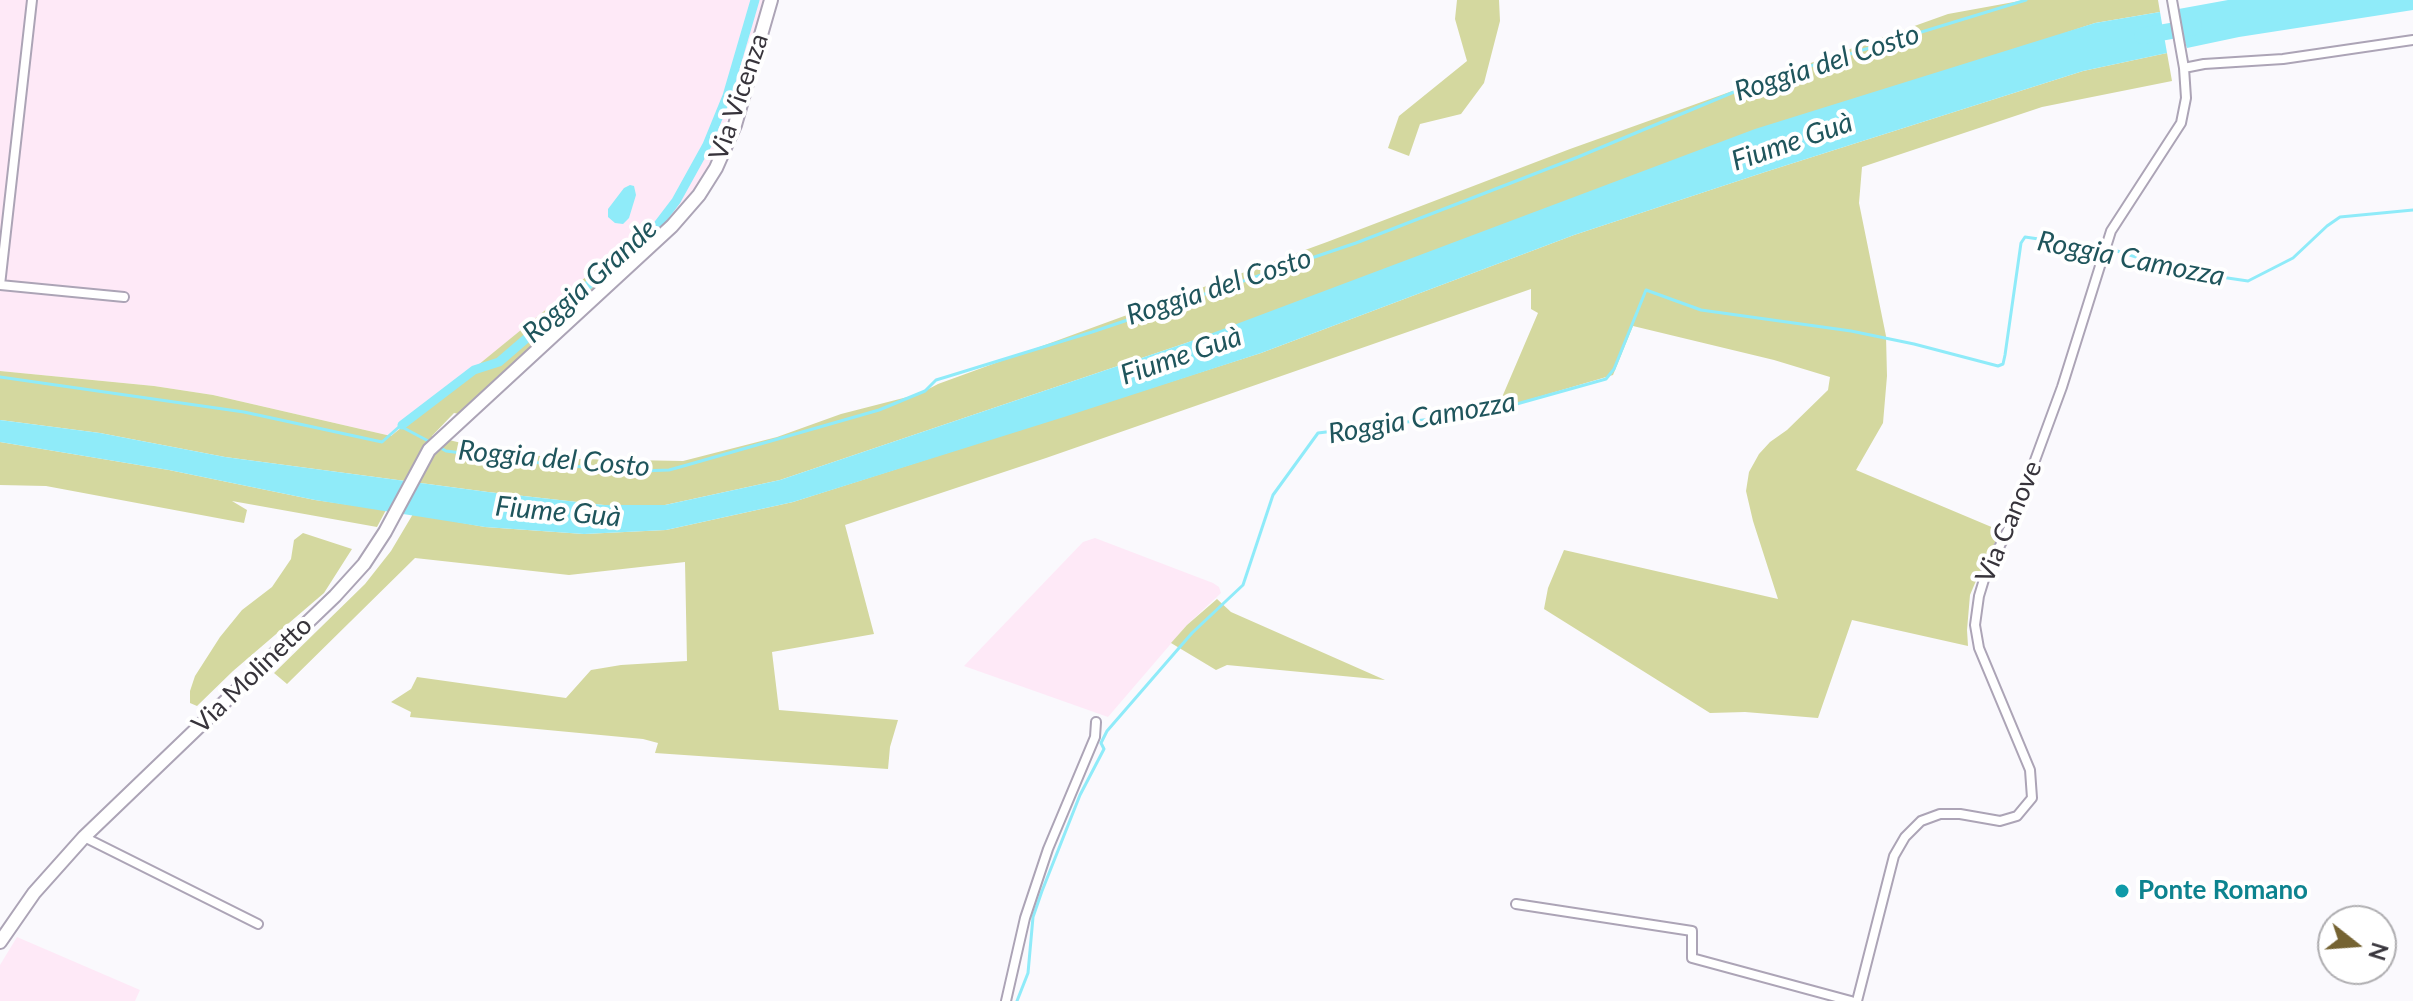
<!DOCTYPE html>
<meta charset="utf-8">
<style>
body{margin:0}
#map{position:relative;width:2413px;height:1001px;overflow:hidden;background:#faf9fd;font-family:Lato,sans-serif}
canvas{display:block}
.north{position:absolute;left:2317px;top:905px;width:80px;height:80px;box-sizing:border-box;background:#fff;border:2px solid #afaeb1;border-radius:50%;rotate:107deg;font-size:22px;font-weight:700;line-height:32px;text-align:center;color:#37343b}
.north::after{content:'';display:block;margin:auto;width:28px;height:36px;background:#756332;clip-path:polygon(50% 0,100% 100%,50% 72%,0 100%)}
</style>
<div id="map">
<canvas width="2413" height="1001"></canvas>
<div class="north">N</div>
</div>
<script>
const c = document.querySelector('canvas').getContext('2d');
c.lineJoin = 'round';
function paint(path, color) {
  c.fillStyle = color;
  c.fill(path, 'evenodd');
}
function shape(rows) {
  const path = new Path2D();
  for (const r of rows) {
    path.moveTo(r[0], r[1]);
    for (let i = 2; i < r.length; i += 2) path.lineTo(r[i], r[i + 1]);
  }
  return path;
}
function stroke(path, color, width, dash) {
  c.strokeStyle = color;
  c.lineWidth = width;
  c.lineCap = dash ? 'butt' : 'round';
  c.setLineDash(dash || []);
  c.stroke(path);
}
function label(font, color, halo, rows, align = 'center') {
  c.font = font + ' Lato,sans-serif';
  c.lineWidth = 8;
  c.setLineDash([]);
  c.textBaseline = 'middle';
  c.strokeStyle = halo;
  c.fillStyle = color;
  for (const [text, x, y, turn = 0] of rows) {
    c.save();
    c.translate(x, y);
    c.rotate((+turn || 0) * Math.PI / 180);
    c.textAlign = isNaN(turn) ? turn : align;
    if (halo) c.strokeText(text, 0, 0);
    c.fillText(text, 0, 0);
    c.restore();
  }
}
paint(shape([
 [0,0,763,0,737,94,721,136,707,169,686,200,624,259,619,251,391,436,213,395,154,386,0,371],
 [1095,538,1213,583,1219,587,1221,593,1187,625,1108,717,964,666,1083,542],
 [17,937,140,990,135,1001,0,1001,0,965]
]), '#fee9f7');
paint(shape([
 [1457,0,1499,0,1500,21,1484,83,1461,114,1420,124,1409,156,1388,148,1399,116,1467,61,1455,19],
 [2025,0,2158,0,2160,12,2095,23,2068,32,1186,343,780,480,665,505,604,505,488,492,225,457,100,433,0,420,0,371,154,386,213,395,391,436,619,250,624,259,460,414,454,413,432,436,504,453,577,459,683,461,777,437,841,414,919,394,938,384,1327,242,1570,149,1948,14],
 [2167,53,2172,81,2042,107,1862,167,1859,203,1886,336,1887,376,1883,423,1856,470,2001,531,1981,569,1970,595,1967,630,1968,646,1852,620,1818,718,1745,712,1710,713,1544,609,1548,588,1564,550,1778,599,1753,521,1746,491,1749,472,1759,454,1770,442,1787,430,1828,390,1830,377,1774,360,1633,326,1613,375,1497,409,1538,313,1531,309,1531,289,1046,458,845,525,874,634,772,652,779,710,898,720,890,747,888,769,655,753,658,743,643,739,410,717,411,712,391,702,411,689,417,677,566,698,591,670,621,665,687,661,685,562,569,575,415,558,287,684,274,673,365,584,391,551,413,514,485,527,584,534,666,530,793,502,1261,353,1574,235,1765,172,2083,71],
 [0,442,169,470,315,500,386,510,377,527,232,501,247,510,244,523,46,486,0,485],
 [303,533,352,549,324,593,233,671,197,706,190,703,190,691,195,676,220,637,242,610,272,587,291,559,294,540],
 [1217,599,1231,612,1385,680,1227,665,1216,670,1171,643,1187,625]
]), '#d4d89f');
paint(shape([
 [2228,0,2413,0,2413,10,2239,37,2187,48,2173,10],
 [2160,12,2167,53,2083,71,1765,172,1574,235,1261,353,1064,417,793,502,666,530,584,534,485,527,315,500,169,470,0,442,0,420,100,433,225,457,488,492,604,505,665,505,780,480,1186,343,1755,129,2095,23],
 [630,185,634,186,636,195,629,218,623,224,615,223,608,217,608,209,624,188]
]), '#8febf9');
stroke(shape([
 [0,377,244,412,382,442,400,426,432,443],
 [439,447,446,451,557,465,641,471,669,470,687,465,879,410,925,391,936,380,946,377,1092,332,1356,243,1578,157,1758,82,2026,0],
 [1017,1001,1028,973,1033,917,1042,891,1080,795,1104,749,1101,743,1107,731,1192,633,1243,585,1273,495,1318,433,1488,412,1606,379,1614,369,1646,290,1701,310,1851,331,1914,344,1998,366,2003,364,2005,355,2021,243,2025,237,2114,250,2180,271,2248,281,2293,258,2327,226,2340,217,2413,210]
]), '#8febf9', 3);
stroke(shape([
 [402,425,474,370,499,362,657,226,676,201,707,145,727,96,755,0]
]), '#8febf9', 9);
stroke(shape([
 [2142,36,2194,27]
]), '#8febf9', 16);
const street = shape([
 [2184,68,2204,64,2283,59,2413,40],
 [0,285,32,0],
 [0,285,124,297],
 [84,837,258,924],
 [1516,904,1692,931,1692,958,1851,1001],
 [1006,1001,1025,918,1048,849,1095,737,1096,722],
 [1857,1001,1894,856,1905,837,1921,821,1940,814,1960,814,2000,821,2017,816,2032,798,2030,770,1979,648,1975,625,1979,596,1986,573,2013,520,2062,387,2111,231,2181,123,2186,98,2184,68,2172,0]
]);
const secondary = shape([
 [0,942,34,893,84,837,335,596,364,564,385,532,429,450,672,226,699,195,716,168,735,125,771,0]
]);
stroke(street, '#aca4b6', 12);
stroke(secondary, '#aca4b6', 16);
stroke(street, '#fff', 8);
stroke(secondary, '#fff', 12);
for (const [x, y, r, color] of [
 [2122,891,8,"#0f9aa8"]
]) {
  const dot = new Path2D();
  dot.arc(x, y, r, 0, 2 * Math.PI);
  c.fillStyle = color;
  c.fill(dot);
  stroke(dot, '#fff', 3);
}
label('26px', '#37343b', '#fff', [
 ["Via Vicenza",739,97,-71],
 ["Via Canove",2009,522,-67],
 ["Via Molinetto",252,675,-44]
]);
label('bold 26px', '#0d838f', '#fff', [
 ["Ponte Romano",2138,891]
], 'left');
label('italic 28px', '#1f555c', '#fff', [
 ["Roggia del Costo",1827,63,-18],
 ["Fiume Guà",1792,142,-19],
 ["Roggia Camozza",2131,259,11],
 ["Roggia Grande",590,281,-42],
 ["Roggia del Costo",1219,287,-18],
 ["Fiume Guà",1181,356,-19],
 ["Roggia Camozza",1422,418,-10],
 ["Roggia del Costo",554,459,5],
 ["Fiume Guà",558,512,5]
]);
</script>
